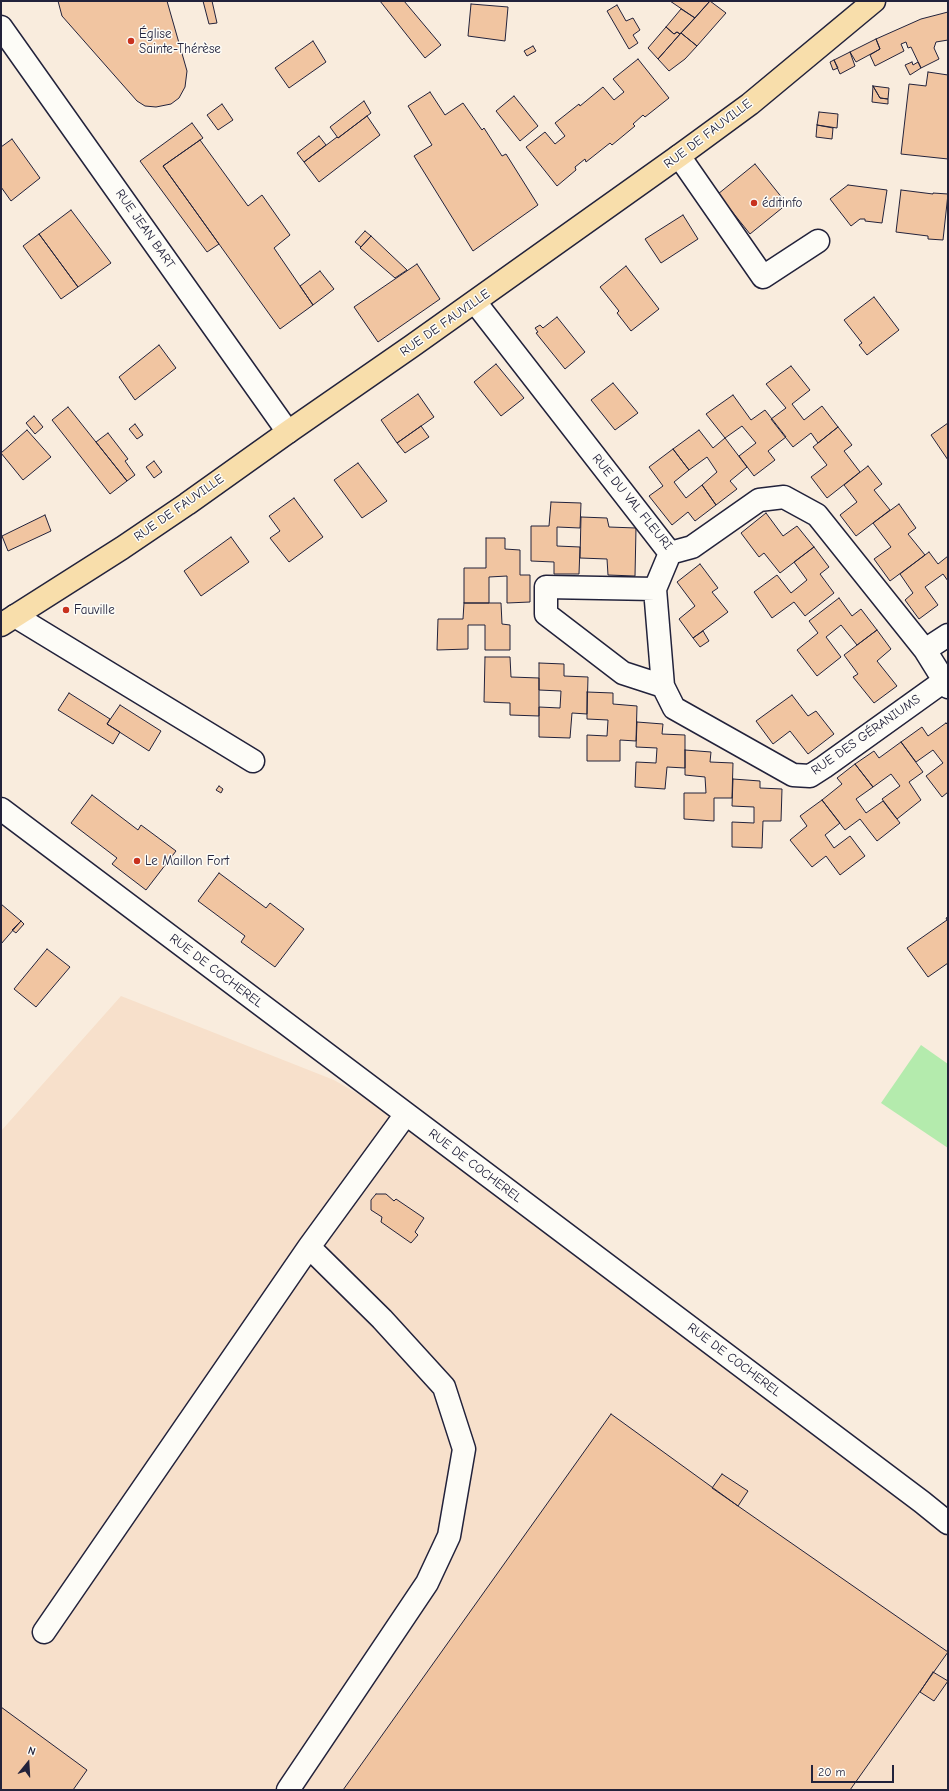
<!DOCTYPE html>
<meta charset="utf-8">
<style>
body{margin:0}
#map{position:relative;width:949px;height:1791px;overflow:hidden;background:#f9ecdd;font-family:"Comic Neue",sans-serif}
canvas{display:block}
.frame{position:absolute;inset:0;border:2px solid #22223b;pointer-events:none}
.north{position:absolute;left:8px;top:1743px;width:40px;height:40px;-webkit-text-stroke:3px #fdfcf7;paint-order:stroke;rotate:18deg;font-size:11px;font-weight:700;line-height:16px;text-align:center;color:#22223b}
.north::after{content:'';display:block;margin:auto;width:14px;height:18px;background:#22223b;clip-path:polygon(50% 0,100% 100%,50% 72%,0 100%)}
.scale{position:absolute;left:811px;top:1765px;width:83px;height:18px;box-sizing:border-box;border:2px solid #22223b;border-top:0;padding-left:5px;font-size:12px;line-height:14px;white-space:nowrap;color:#22223b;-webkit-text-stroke:3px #fdfcf7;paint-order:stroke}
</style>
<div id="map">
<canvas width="949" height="1791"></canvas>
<div class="frame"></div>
<div class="north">N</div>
<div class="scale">20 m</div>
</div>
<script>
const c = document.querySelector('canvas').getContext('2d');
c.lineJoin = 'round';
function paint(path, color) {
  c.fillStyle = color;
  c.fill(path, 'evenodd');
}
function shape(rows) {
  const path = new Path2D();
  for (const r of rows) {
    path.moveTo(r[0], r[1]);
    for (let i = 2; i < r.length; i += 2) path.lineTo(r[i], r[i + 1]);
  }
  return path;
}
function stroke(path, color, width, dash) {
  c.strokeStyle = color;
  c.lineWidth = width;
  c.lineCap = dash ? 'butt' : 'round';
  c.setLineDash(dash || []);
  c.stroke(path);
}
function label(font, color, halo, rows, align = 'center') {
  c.font = font + ' "Comic Neue",sans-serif';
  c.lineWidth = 3;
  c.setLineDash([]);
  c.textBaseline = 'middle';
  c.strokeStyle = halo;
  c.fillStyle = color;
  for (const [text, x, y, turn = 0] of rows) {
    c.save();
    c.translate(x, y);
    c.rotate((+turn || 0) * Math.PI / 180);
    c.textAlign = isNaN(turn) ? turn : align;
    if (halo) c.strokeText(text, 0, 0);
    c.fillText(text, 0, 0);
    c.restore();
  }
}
paint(shape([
 [121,996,334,1080,452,1148,922,1502,948,1506,948,1790,1,1790,1,1131]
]), '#f7e0cb');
paint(shape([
 [921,1045,948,1064,948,1148,881,1103]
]), '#b4ebad');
const building = shape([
 [58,1,167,1,187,71,185,87,179,98,171,104,156,107,145,106,137,101,62,16,58,1],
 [203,1,212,1,217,23,209,24,203,1],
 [380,1,404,1,441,45,425,58,380,1],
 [670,1,710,1,695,18,670,1],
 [710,1,726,13,697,46,681,33,710,1],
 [471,4,508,7,505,41,468,36,471,4],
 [617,5,626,21,633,18,640,30,633,35,638,43,629,49,607,11,617,5],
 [681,9,695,18,680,34,677,32,674,34,666,27,681,9],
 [948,12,948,40,936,42,934,48,939,59,921,68,911,47,908,48,906,42,901,44,904,51,875,66,870,55,880,49,876,39,921,19,948,12],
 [666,27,674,34,677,32,680,34,658,59,648,48,666,27],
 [681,33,697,46,685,59,669,71,658,59,681,33],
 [876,39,880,49,856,62,850,52,876,39],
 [313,41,326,62,289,88,275,68,313,41],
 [533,46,536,51,527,56,524,51,533,46],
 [850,52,855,66,840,74,834,60,850,52],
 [638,59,669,98,645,117,643,115,633,124,635,126,612,145,610,143,586,162,585,159,575,167,576,170,557,186,526,147,545,132,555,144,565,136,555,123,579,104,580,106,603,87,614,100,624,92,613,79,638,59],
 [834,60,838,68,833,70,830,62,834,60],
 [912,62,913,65,918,62,921,68,910,75,905,65,912,62],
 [928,72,948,75,948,159,901,154,909,84,926,86,928,72],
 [873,86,880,98,888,99,888,104,872,102,873,86],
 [873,86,889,88,888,99,880,98,873,86],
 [430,92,445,115,463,103,482,130,484,128,502,156,506,154,538,205,473,251,414,156,432,145,408,106,430,92],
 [514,96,538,126,520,141,496,111,514,96],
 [364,101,371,113,338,138,330,127,364,101],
 [222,104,233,120,218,130,207,115,222,104],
 [819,112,838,114,837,128,817,125,819,112],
 [367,116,380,135,319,182,304,162,337,137,338,138,367,116],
 [192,123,203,138,163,166,219,244,207,252,140,161,192,123],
 [817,125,833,128,832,139,816,137,817,125],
 [319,136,326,145,304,162,297,153,319,136],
 [12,139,40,178,11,201,1,187,1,147,12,139],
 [200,140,248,206,262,195,290,235,274,248,313,305,280,329,163,166,200,140],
 [755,164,787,204,750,234,718,194,755,164],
 [848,185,887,190,882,223,865,221,865,219,860,219,851,226,830,199,848,185],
 [901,190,933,194,933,193,948,194,943,240,928,239,928,236,896,232,901,190],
 [71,210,111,263,78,287,39,234,71,210],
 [683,215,698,239,661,263,645,239,683,215],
 [365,231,371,236,361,247,355,242,365,231],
 [39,234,78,287,61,299,23,246,39,234],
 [371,236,407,270,395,278,360,248,371,236],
 [417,264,440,299,378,342,354,307,417,264],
 [626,266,659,309,631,331,617,313,619,311,600,287,626,266],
 [320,271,334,289,313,305,300,286,320,271],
 [874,297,899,330,867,355,859,345,862,343,844,320,874,297],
 [557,317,585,352,565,369,536,333,538,332,535,328,540,325,543,328,557,317],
 [159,345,176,368,135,400,119,377,159,345],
 [496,364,524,398,501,416,474,382,496,364],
 [791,366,810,390,792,404,804,420,822,406,838,427,818,443,811,433,793,447,771,419,786,408,766,384,791,366],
 [613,383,638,413,615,430,591,400,613,383],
 [418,394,434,417,397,443,381,420,418,394],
 [733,395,751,420,765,410,786,437,768,451,775,460,754,476,739,456,756,443,742,426,725,438,706,414,733,395],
 [68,407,127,481,110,494,52,420,68,407],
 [34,416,43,427,35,434,26,423,34,416],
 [948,423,948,460,931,435,948,423],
 [135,424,143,435,137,439,129,429,135,424],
 [421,426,429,437,405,453,397,443,421,426],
 [838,427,852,445,844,451,860,472,827,498,811,477,827,465,813,447,838,427],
 [27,430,51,457,23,480,1,453,27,430],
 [699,430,713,448,725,438,747,467,730,481,737,489,716,505,702,485,717,472,707,457,689,470,673,449,699,430],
 [108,433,128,459,125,461,135,475,127,481,96,442,108,433],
 [673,449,689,470,674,482,686,498,702,485,716,505,695,521,688,512,672,525,649,496,663,486,649,467,673,449],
 [154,461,162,472,154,478,146,467,154,461],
 [358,463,387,501,362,518,334,480,358,463],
 [868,466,882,484,874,490,890,510,856,536,840,515,857,502,844,485,868,466],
 [294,498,323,537,289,562,270,538,280,531,269,516,294,498],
 [551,502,581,503,580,528,557,527,557,546,580,547,579,574,554,574,554,562,531,561,531,526,549,526,551,502],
 [899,504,916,528,908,534,925,555,890,581,874,559,891,547,873,523,899,504],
 [766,513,783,536,797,526,814,547,780,573,764,553,759,557,741,533,766,513],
 [45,515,51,531,8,551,2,536,45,515],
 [581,517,607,518,609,527,636,528,635,576,608,575,607,559,580,558,581,517],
 [231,537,249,562,201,596,184,571,231,537],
 [486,538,505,538,505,549,520,550,520,575,530,575,530,602,507,603,507,576,489,577,489,603,464,603,464,568,486,568,486,538],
 [814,547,829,567,820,574,834,593,805,616,794,602,772,618,754,592,777,575,791,593,807,580,794,562,814,547],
 [929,552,938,564,948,556,948,581,943,574,925,587,938,605,919,619,905,600,913,593,900,574,929,552],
 [700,564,718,588,712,592,728,612,693,638,679,619,695,606,677,582,700,564],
 [839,598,852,616,861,609,877,630,857,645,841,625,826,637,841,657,817,676,797,650,818,633,809,621,839,598],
 [464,603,501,603,502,624,510,625,510,650,485,650,485,625,468,625,468,649,437,650,438,619,463,619,464,603],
 [877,630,891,649,877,661,897,686,874,703,853,677,858,674,844,655,877,630],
 [703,631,709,641,700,647,693,638,703,631],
 [485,657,510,657,511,677,539,678,539,716,510,715,510,703,484,702,485,657],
 [539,663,564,664,564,676,588,677,587,714,572,713,570,738,539,737,539,707,560,708,561,691,539,690,539,663],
 [587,692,613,693,613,704,637,706,636,741,620,740,620,761,587,761,587,735,607,736,608,720,587,719,587,692],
 [69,693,110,719,107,724,120,732,113,744,58,710,69,693],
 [792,695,808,716,816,711,834,734,808,754,790,731,773,744,756,721,792,695],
 [120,705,161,731,149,751,107,724,120,705],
 [637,722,663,724,662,734,685,735,685,768,667,767,665,789,635,787,636,762,656,763,657,748,636,747,637,722],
 [946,723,948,725,948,792,942,797,926,776,943,763,933,750,916,762,901,742,922,727,928,736,946,723],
 [901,742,923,772,909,782,921,800,897,819,882,799,900,786,891,774,873,787,855,764,874,751,879,758,901,742],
 [685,750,711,752,710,762,733,763,732,798,714,798,714,821,684,819,684,793,706,793,705,777,685,775,685,750],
 [855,764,873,787,856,799,866,813,883,801,900,823,877,841,860,819,845,830,822,800,842,784,837,778,855,764],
 [733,779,760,781,760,788,782,789,781,821,763,821,762,848,732,847,732,822,754,823,754,807,732,806,733,779],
 [219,786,223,789,221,793,216,790,219,786],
 [92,795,138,830,141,825,176,851,146,890,112,864,117,858,71,823,92,795],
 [822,800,840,823,825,835,834,848,850,836,865,856,840,875,826,856,812,867,790,840,807,826,800,816,822,800],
 [219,873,266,908,270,903,304,929,275,967,241,942,245,936,198,901,219,873],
 [1,904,21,921,1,944,1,904],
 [948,917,948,963,928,977,907,948,947,920,946,918,948,917],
 [21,921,24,924,16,933,12,930,21,921],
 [47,949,70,967,36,1007,14,989,47,949],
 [376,1194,386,1194,394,1201,396,1199,424,1218,415,1232,418,1235,411,1243,381,1222,382,1217,371,1210,371,1200,376,1194],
 [611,1414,738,1506,948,1652,850,1790,343,1790,611,1414],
 [722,1474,748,1491,738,1506,712,1488,722,1474],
 [933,1672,948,1681,934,1701,920,1692,933,1672],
 [1,1707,87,1770,73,1790,1,1790,1,1707]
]);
paint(building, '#f1c5a1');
stroke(building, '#22223b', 1);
const minor = shape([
 [1,27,288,432],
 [679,156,763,277,818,241],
 [475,302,670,553],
 [670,553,655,589,663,686,674,708,793,775,810,776,824,767,944,681],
 [670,553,692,547,759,500,784,497,817,515,925,650,948,687],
 [655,589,546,587,546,614,623,673,663,686],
 [15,616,253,761],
 [925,650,948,635],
 [1,809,922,1502,948,1523],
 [44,1632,309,1247,406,1114],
 [288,1790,427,1583,449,1536,464,1449,444,1387,382,1319,309,1247]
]);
const major = shape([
 [1,625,122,548,187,504,288,432,412,346,679,156,750,104,874,1]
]);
stroke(minor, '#22223b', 25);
stroke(major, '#22223b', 25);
stroke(minor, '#fdfcf7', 22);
stroke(major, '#f8deab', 22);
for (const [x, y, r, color] of [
 [131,41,4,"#c8321e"],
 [754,203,4,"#c8321e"],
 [66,610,4,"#c8321e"],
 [137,861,4,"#c8321e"]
]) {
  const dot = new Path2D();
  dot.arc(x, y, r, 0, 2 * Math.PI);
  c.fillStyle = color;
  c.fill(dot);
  stroke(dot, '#fdfcf7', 1.5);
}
label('13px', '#22223b', '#fdfcf7', [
 ["Église",139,34],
 ["Sainte-Thérèse",139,49],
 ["éditinfo",762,203],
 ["Fauville",74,610],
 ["Le Maillon Fort",145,861]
], 'left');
label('13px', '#22223b', '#fdfcf7', [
 ["RUE DE FAUVILLE",708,134,-37],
 ["RUE JEAN BART",145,229,55],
 ["RUE DE FAUVILLE",445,323,-35],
 ["RUE DU VAL FLEURI",632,502,51],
 ["RUE DE FAUVILLE",179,508,-35],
 ["RUE DES GÉRANIUMS",866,735,-35],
 ["RUE DE COCHEREL",216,971,37],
 ["RUE DE COCHEREL",475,1166,37],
 ["RUE DE COCHEREL",734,1360,37]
]);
</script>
